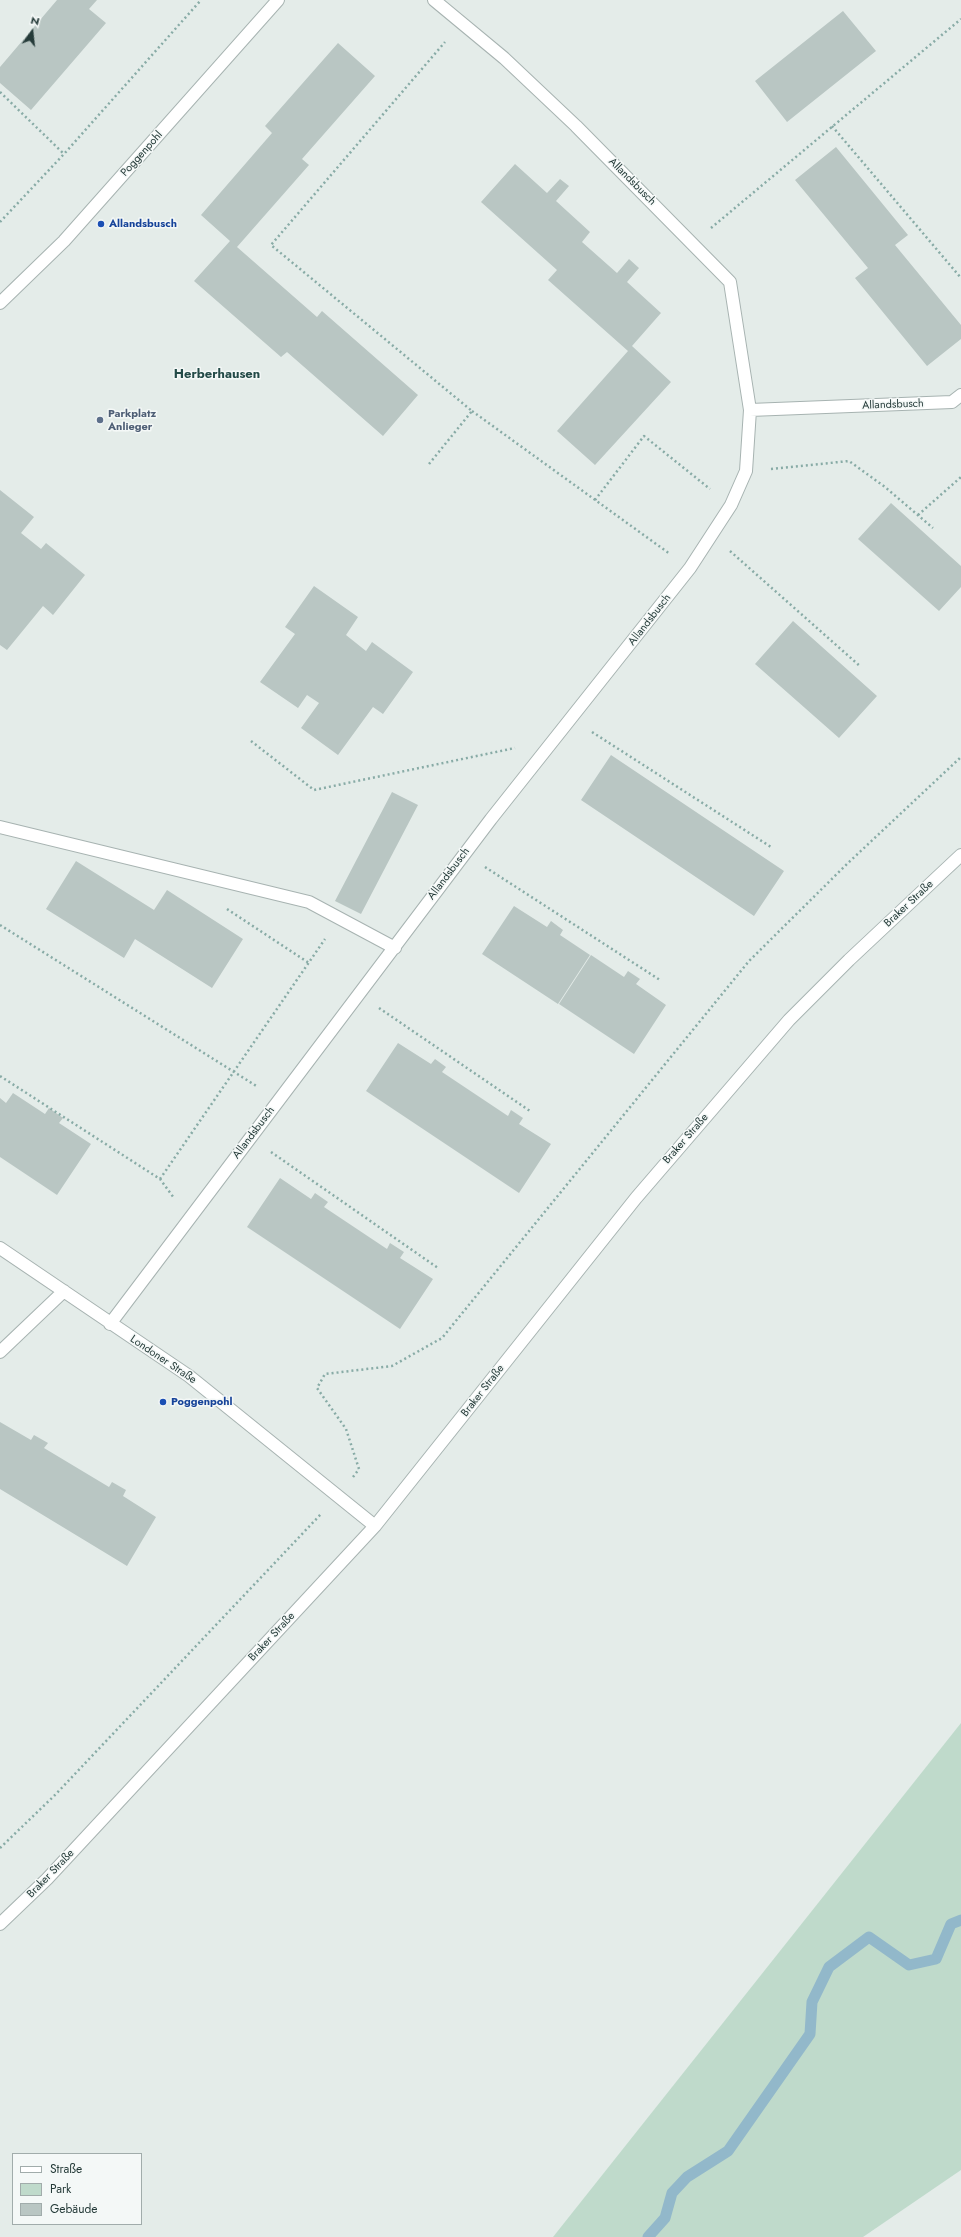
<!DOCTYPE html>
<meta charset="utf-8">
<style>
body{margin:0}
#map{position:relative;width:961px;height:2237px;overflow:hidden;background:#e4ece9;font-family:Jost,sans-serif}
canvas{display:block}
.legend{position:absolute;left:12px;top:2153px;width:130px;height:72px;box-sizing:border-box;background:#f4f8f7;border:1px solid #a1acab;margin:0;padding:5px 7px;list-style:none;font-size:12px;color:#253b39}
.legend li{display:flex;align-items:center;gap:8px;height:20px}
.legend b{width:20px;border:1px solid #a1acab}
.north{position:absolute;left:12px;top:12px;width:40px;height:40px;-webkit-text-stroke:3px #f4f8f7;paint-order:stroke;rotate:15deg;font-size:11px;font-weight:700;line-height:16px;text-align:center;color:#253b39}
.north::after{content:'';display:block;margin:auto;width:14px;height:18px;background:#253b39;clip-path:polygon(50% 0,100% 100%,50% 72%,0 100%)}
</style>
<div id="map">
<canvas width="961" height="2237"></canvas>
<ul class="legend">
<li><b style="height:5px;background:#fff"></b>Straße</li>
<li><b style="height:11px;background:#bfdacb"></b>Park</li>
<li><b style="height:11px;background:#b9c6c3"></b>Gebäude</li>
</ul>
<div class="north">N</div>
</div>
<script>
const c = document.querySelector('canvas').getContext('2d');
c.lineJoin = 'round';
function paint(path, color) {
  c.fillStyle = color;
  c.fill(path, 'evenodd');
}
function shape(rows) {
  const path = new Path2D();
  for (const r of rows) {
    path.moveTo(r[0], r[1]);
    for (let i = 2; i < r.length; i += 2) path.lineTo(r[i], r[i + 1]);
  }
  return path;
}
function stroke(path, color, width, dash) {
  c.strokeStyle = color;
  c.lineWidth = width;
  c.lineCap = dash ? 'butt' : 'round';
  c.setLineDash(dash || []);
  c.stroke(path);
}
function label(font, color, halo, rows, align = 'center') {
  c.font = font + ' Jost,sans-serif';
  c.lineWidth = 3;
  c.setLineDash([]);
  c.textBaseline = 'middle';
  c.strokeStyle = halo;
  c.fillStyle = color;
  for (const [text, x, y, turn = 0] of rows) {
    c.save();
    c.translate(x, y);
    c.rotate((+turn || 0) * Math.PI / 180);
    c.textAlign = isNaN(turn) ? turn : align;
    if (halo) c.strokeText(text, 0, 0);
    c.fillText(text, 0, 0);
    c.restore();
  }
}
paint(shape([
 [961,1723,961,2170,863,2237,553,2237]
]), '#bfdacb');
stroke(shape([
 [648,2237,665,2218,672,2193,687,2177,728,2151,810,2034,812,2002,829,1967,869,1937,909,1965,936,1959,951,1924,961,1920]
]), '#92b8ca', 11);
paint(shape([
 [57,0,97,0,89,9,106,23,31,110,0,83,0,67],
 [843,11,876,51,787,122,755,81],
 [338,43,375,76,302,159,309,165,237,247,317,317,322,311,418,395,383,436,287,352,281,357,194,281,230,241,201,215,272,133,265,126],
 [836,147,908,235,895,245,961,325,961,339,927,366,855,278,868,268,795,180],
 [515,164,547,193,560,179,569,186,556,201,590,232,582,242,617,273,629,259,639,268,627,282,661,313,632,346,671,382,595,465,557,431,628,351,548,280,557,270,481,202],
 [0,490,34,517,21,533,41,549,46,543,85,575,53,615,43,606,7,650,0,645],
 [891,503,961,566,961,587,939,611,858,539],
 [314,586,358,617,346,635,366,651,372,642,413,672,383,714,373,707,338,755,301,728,319,703,307,695,298,708,260,682,295,634,285,627],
 [793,621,877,696,839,738,755,664],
 [611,755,784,871,754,916,581,800],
 [392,792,418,805,361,914,335,901],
 [76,861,154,910,167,890,243,939,212,988,135,939,124,958,46,909],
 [514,906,547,927,551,921,563,930,560,935,590,955,558,1004,482,954],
 [591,955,624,977,628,971,640,979,636,984,666,1005,634,1054,559,1004],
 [398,1043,431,1064,435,1059,446,1067,442,1072,508,1116,511,1110,523,1118,519,1124,551,1144,519,1193,366,1091],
 [13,1093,45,1114,49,1108,63,1118,59,1123,91,1144,57,1195,0,1157,0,1098,6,1103],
 [280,1178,311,1199,315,1193,328,1202,324,1207,387,1249,390,1243,404,1252,400,1258,433,1279,400,1329,247,1227],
 [0,1422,31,1440,34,1435,48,1443,44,1448,109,1487,112,1482,126,1490,123,1496,156,1517,127,1566,0,1489]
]), '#b9c6c3');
const minor = shape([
 [0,303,64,241,278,0],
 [750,410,952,402,961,395],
 [0,827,309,902,395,948],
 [0,1248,189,1376,375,1526],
 [110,1324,491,819,690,568,731,505,746,471,750,410,730,282,576,126,504,58,434,0],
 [0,1352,64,1291],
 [0,1924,47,1879,375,1526,636,1198,789,1020,849,960,961,855]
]);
stroke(minor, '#a7b3b1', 14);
stroke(shape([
 [0,92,64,154],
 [832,126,961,278],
 [0,222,64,154,201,0],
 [711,228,961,19],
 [472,411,670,554],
 [429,464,472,411,271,245,445,42],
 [771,469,849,461,885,487,933,528],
 [595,500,644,436,710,489],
 [918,515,961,477],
 [730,551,861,667],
 [592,732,771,847],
 [251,741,314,790,515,748],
 [485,867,660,980],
 [227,909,309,963],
 [0,925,258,1087],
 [379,1008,530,1111],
 [0,1076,160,1179,174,1198],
 [271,1152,438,1268],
 [160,1179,325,939],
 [353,1477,359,1469,346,1429,317,1388,325,1374,392,1366,442,1338,749,961,848,863,961,757],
 [0,1848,55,1795,321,1514]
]), '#88aba6', 2.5, [2, 3]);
stroke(minor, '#fff', 12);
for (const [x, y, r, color] of [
 [101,224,4,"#1a4fb4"],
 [100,420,4,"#5c6f8a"],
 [163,1402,4,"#1a4fb4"]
]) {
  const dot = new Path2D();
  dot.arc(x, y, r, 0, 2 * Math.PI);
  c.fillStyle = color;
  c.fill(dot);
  stroke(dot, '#f4f8f7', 1.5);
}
label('11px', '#253b39', '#f4f8f7', [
 ["Poggenpohl",142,154,-48],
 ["Allandsbusch",632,182,45],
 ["Allandsbusch",893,405,-2],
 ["Allandsbusch",650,620,-52],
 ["Allandsbusch",449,874,-53],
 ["Braker Straße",909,904,-43],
 ["Allandsbusch",254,1133,-53],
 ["Braker Straße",686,1139,-49],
 ["Londoner Straße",163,1360,34],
 ["Braker Straße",483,1391,-52],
 ["Braker Straße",272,1637,-47],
 ["Braker Straße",51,1874,-46]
]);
label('bold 11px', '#164399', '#f4f8f7', [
 ["Allandsbusch",109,224],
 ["Poggenpohl",171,1402]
], 'left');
label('bold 11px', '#4e5e75', '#f4f8f7', [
 ["Parkplatz",108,414],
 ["Anlieger",108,427]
], 'left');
label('bold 13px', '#244b48', '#f4f8f7', [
 ["Herberhausen",217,375]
]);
</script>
